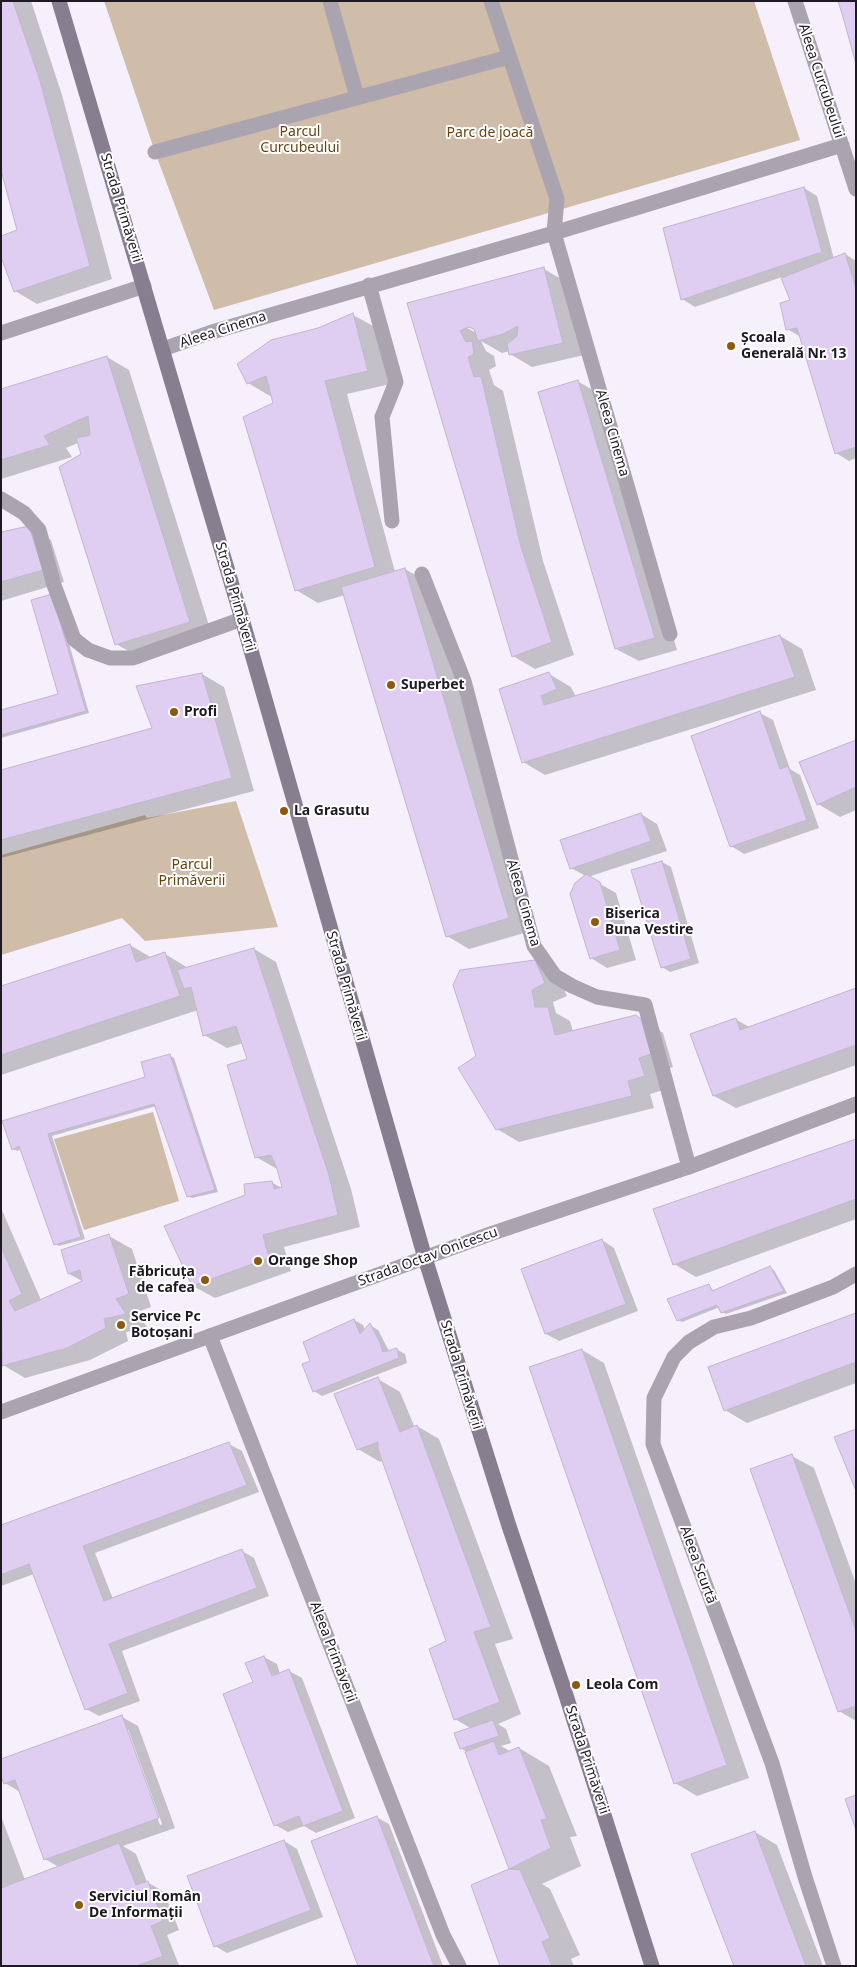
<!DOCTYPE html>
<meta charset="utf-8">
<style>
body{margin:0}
#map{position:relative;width:857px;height:1967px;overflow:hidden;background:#f5f0fb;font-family:"Noto Sans",sans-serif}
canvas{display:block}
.frame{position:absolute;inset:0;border:2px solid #1e1a23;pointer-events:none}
</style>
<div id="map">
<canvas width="857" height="1967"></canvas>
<div class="frame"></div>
</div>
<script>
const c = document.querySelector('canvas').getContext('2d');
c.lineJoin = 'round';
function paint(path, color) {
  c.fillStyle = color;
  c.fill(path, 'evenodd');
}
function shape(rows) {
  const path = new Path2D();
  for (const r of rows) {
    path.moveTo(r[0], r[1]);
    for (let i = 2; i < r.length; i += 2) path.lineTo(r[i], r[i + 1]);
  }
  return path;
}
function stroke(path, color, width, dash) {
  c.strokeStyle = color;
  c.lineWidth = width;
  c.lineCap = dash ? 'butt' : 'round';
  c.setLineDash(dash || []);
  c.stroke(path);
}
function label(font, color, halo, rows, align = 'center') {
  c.font = font + ' "Noto Sans",sans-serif';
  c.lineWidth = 4;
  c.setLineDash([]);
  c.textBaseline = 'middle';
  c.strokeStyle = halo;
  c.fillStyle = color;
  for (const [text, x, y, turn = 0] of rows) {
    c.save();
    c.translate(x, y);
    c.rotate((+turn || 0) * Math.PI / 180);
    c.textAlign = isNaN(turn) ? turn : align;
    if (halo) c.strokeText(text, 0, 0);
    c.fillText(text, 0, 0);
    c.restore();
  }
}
paint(shape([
 [104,1,754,1,800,140,214,310,155,152],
 [236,801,278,927,145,941,122,918,1,955,1,855,145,815,147,818],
 [153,1112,179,1201,84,1230,54,1139]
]), '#cfbca9');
paint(shape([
 [1,1,31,1,62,95,112,279,37,304,15,291,18,231],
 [804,188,817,196,834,259,845,254,856,261,856,458,849,461,836,453,801,337,787,329,791,301,782,277,695,307,682,299],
 [544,269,566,282,584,355,532,367,510,354,510,351,502,353,481,341,486,351,494,356,496,366,489,370,494,385,503,391,543,561,574,655,535,669,513,656,408,304],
 [463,322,476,330,476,333,462,325],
 [353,315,375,327,390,384,347,394,395,572,405,569,427,582,531,931,469,949,447,936,345,595,318,603,296,590,275,404,272,395,270,396,248,383,318,329],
 [107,357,129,370,212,635,139,657,116,644,82,454,78,443,66,448,72,457,1,479,1,390],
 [577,381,600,394,677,650,639,661,616,649],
 [28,527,51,540,64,582,1,601,1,534],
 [56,598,89,713,1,738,1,711,60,695],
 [780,636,802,649,816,690,545,775,523,762,500,690,549,674,571,687,576,697],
 [202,674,224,687,254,791,1,858,1,771,154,729],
 [760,713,773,720,790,769,800,775,819,828,744,854,731,846],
 [856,742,856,810,840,817,818,804],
 [641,814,657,824,667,851,588,877,616,893,636,960,607,968,591,958,586,876,571,868],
 [662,862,671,867,699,963,670,972,662,967],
 [130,945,152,958,165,954,188,968,254,949,276,962,351,1189,360,1227,284,1247,291,1271,215,1298,193,1286,246,1196,271,1182,284,1189,279,1170,256,1157,248,1060,243,1043,227,1048,204,1035,198,1010,1,1075,1,987],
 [534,961,557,974,567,996,553,1002,556,1013,570,1021,573,1032,636,1016,663,1033,673,1067,661,1071,667,1089,650,1094,654,1108,519,1142,497,1129,477,1057],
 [856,990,856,1065,736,1108,714,1096,735,1019,751,1028],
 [170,1056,174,1058,218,1192,192,1198,188,1196,156,1106,52,1136,85,1239,59,1246,55,1244,21,1149,17,1151,13,1149,4,1122,147,1078],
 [856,1141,856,1219,696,1277,674,1264],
 [1,1208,41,1300,84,1282,69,1274,109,1236,132,1249,151,1307,137,1312,147,1327,126,1332,128,1341,90,1360,25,1378,3,1365,1,1363],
 [602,1240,614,1248,638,1311,559,1341,546,1334,522,1270],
 [770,1268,774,1270,787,1293,726,1314,722,1312,720,1307,682,1322,678,1320,709,1286,715,1292],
 [856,1314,856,1383,747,1423,725,1410],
 [354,1320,363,1325,365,1330,370,1325,378,1330,389,1351,396,1349,405,1354,407,1363,322,1396,314,1391,312,1362],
 [582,1350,604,1363,749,1778,697,1796,675,1783],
 [378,1379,400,1392,415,1428,417,1426,439,1439,513,1639,495,1644,521,1714,498,1724,506,1729,511,1743,501,1746,511,1752,519,1748,549,1766,577,1836,570,1837,581,1866,542,1884,550,1889,580,1955,571,1959,574,1966,501,1966,511,1870,466,1752,461,1748,472,1729,455,1719,448,1642,384,1460,380,1462,358,1449],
 [229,1444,242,1451,259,1492,95,1553,113,1599,242,1551,254,1558,269,1596,122,1651,140,1701,99,1716,86,1709,34,1574,1,1586,1,1526],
 [792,1456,814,1468,856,1584,856,1721,839,1711],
 [264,1657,277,1664,280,1674,289,1671,302,1678,355,1818,316,1833,304,1826,288,1832,275,1825,254,1683],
 [122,1717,138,1726,175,1828,123,1846,136,1854,147,1882,164,1892,179,1930,167,1935,179,1965,1,1966,1,1816,25,1880,59,1867,45,1859,20,1792,5,1783],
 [125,1729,128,1729,162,1824,160,1825],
 [376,1817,389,1824,443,1966,359,1966],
 [755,1832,777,1845,823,1966,735,1966],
 [284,1841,297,1849,323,1917,227,1953,215,1946]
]), '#0003');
const building = shape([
 [1,1,13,1,40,81,90,266,14,292,1,257,1,236,17,230,1,170,1,1],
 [838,1,856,1,856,64,843,17,838,1],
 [804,187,822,252,681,300,663,228,804,187],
 [845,253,856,288,856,447,835,454,797,328,786,330,780,303,790,300,781,278,845,253],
 [544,267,563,343,509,355,507,344,517,336,518,326,503,334,478,341,474,329,468,327,460,331,466,342,472,341,474,354,468,357,474,377,481,376,521,547,552,642,512,657,407,303,544,267],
 [353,313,368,371,325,381,375,567,295,591,243,417,273,403,266,376,247,384,237,364,271,340,318,328,353,313],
 [107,356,190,622,115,645,59,467,81,454,76,438,90,435,88,416,44,436,50,445,1,460,1,389,107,356],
 [578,380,655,638,615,649,538,392,578,380],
 [29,526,43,570,1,582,1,532,29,526],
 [405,568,509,918,446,937,341,587,405,568],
 [52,594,86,711,1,735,1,710,58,694,31,600,52,594],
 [780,635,795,677,522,763,499,689,549,672,557,689,541,696,544,705,780,635],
 [202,673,232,778,1,840,1,770,152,728,136,686,202,673],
 [760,711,780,769,788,766,807,820,730,847,691,736,760,711],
 [856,740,856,787,817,805,799,762,856,740],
 [641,813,651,841,570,869,560,840,641,813],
 [662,861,691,959,661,968,631,870,662,861],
 [586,874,600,882,620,950,590,959,570,894,575,883,586,874],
 [130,944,136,962,165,952,180,996,1,1055,1,986,130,944],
 [254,948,329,1175,338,1215,263,1235,269,1258,192,1286,164,1226,245,1195,244,1184,272,1181,274,1189,282,1187,277,1169,271,1155,255,1158,227,1065,247,1059,236,1026,203,1036,191,987,184,989,177,970,254,948],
 [535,960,545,983,532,990,535,1007,548,1007,555,1035,636,1015,641,1019,651,1054,639,1058,645,1076,628,1081,632,1096,496,1130,458,1068,476,1056,453,985,460,970,535,960],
 [856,988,856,1045,713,1096,690,1034,736,1018,740,1030,856,988],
 [170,1054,215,1190,187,1197,154,1104,48,1134,81,1237,54,1245,19,1146,12,1150,2,1121,145,1077,141,1062,170,1054],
 [856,1139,856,1199,673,1265,653,1209,856,1139],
 [109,1234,129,1294,116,1299,126,1314,104,1319,106,1328,67,1348,2,1366,1,1247,22,1294,9,1301,15,1311,82,1281,80,1270,68,1274,61,1250,109,1234],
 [602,1239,626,1304,545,1334,521,1269,602,1239],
 [770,1266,784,1291,721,1313,717,1305,677,1321,667,1299,709,1284,712,1291,770,1266],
 [856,1313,856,1362,724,1411,708,1367,856,1313],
 [354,1319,360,1334,370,1323,380,1343,383,1352,397,1348,399,1358,313,1392,302,1364,310,1361,303,1342,354,1319],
 [582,1349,727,1765,674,1784,529,1367,582,1349],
 [378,1377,400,1432,417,1425,491,1627,474,1632,500,1702,454,1720,429,1649,446,1641,378,1449,378,1442,357,1450,334,1394,378,1377],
 [856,1429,856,1491,834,1437,856,1429],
 [229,1442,247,1485,83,1546,104,1601,242,1549,257,1588,109,1644,128,1693,85,1710,29,1564,1,1575,1,1525,229,1442],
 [792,1454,856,1631,856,1706,838,1712,750,1469,792,1454],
 [264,1656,272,1676,289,1669,343,1811,303,1826,299,1816,274,1826,223,1694,253,1682,245,1663,264,1656],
 [122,1715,159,1818,44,1860,15,1780,4,1784,1,1777,1,1759,122,1715],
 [493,1720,499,1736,460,1749,454,1733,493,1720],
 [494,1741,499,1755,519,1747,547,1819,541,1820,551,1848,509,1869,465,1752,494,1741],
 [856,1795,856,1830,845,1799,856,1795],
 [377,1816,434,1966,358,1966,311,1841,377,1816],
 [755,1831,806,1966,734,1966,691,1854,755,1831],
 [284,1840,311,1910,214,1947,187,1876,284,1840],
 [119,1843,136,1885,148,1881,163,1921,151,1926,163,1956,137,1966,1,1966,1,1888,119,1843],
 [509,1869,520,1870,550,1938,542,1942,552,1966,500,1966,471,1885,509,1869]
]);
paint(building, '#dfcdf2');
stroke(building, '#c1b5cf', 1);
stroke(shape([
 [330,1,357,97],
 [491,1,557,199,554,233],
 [155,152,509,57]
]), '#aaa4b0', 15);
stroke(shape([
 [795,1,856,189],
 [554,233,670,634],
 [369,285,396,382,382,417,392,521],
 [1,333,144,286],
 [163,349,212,332,554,233,842,145],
 [1,499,24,513,39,530,54,585,74,639,88,650,110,658,133,658,242,619],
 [422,574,464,681,534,946,555,976,572,986,597,997,645,1005,689,1167],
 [210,1336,443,1935,459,1966],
 [834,1966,805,1877,772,1763,653,1444,654,1398,674,1357,689,1342,714,1327,751,1318,833,1287,856,1274]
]), '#aaa4b0', 15);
stroke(shape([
 [1,1412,490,1234,689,1167,856,1104]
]), '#aaa4b0', 15);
stroke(shape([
 [59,1,242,619,425,1258,509,1526,564,1689,652,1966]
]), '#877f8f', 15);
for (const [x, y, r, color] of [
 [731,346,5,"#8e590b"],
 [391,685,5,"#8e590b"],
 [174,712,5,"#8e590b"],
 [284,811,5,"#8e590b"],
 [595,922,5,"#8e590b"],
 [258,1261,5,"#8e590b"],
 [205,1280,5,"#8e590b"],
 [121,1325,5,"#8e590b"],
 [576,1685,5,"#8e590b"],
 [79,1905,5,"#8e590b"]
]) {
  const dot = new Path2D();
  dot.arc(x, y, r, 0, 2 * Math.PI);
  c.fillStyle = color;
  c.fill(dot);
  stroke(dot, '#fff', 2);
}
label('14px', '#1e1a23', '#fff', [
 ["Aleea Curcubeului",821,81,72],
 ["Strada Primăverii",121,208,73],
 ["Aleea Cinema",223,330,-18],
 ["Aleea Cinema",612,433,74],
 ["Strada Primăverii",235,597,74],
 ["Aleea Cinema",523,903,74],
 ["Strada Primăverii",346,986,74],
 ["Strada Octav Onicescu",428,1257,-20],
 ["Strada Primăverii",461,1375,73],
 ["Aleea Scurtă",698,1565,70],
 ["Aleea Primăverii",333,1652,69],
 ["Strada Primăverii",587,1760,72]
]);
label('14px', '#69430f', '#fff', [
 ["Parcul",300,132],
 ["Curcubeului",300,148],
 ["Parc de joacă",490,133],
 ["Parcul",192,865],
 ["Primăverii",192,881]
]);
label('bold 14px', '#1e1a23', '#fff', [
 ["Școala",741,338],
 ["Generală Nr. 13",741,354],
 ["Superbet",401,685],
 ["Profi",184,712],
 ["La Grasutu",294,811],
 ["Biserica",605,914],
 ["Buna Vestire",605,930],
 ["Orange Shop",268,1261],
 ["Făbricuța",195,1272,"right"],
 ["de cafea",195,1288,"right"],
 ["Service Pc",131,1317],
 ["Botoșani",131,1333],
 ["Leola Com",586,1685],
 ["Serviciul Român",89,1897],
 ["De Informații",89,1913]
], 'left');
</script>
